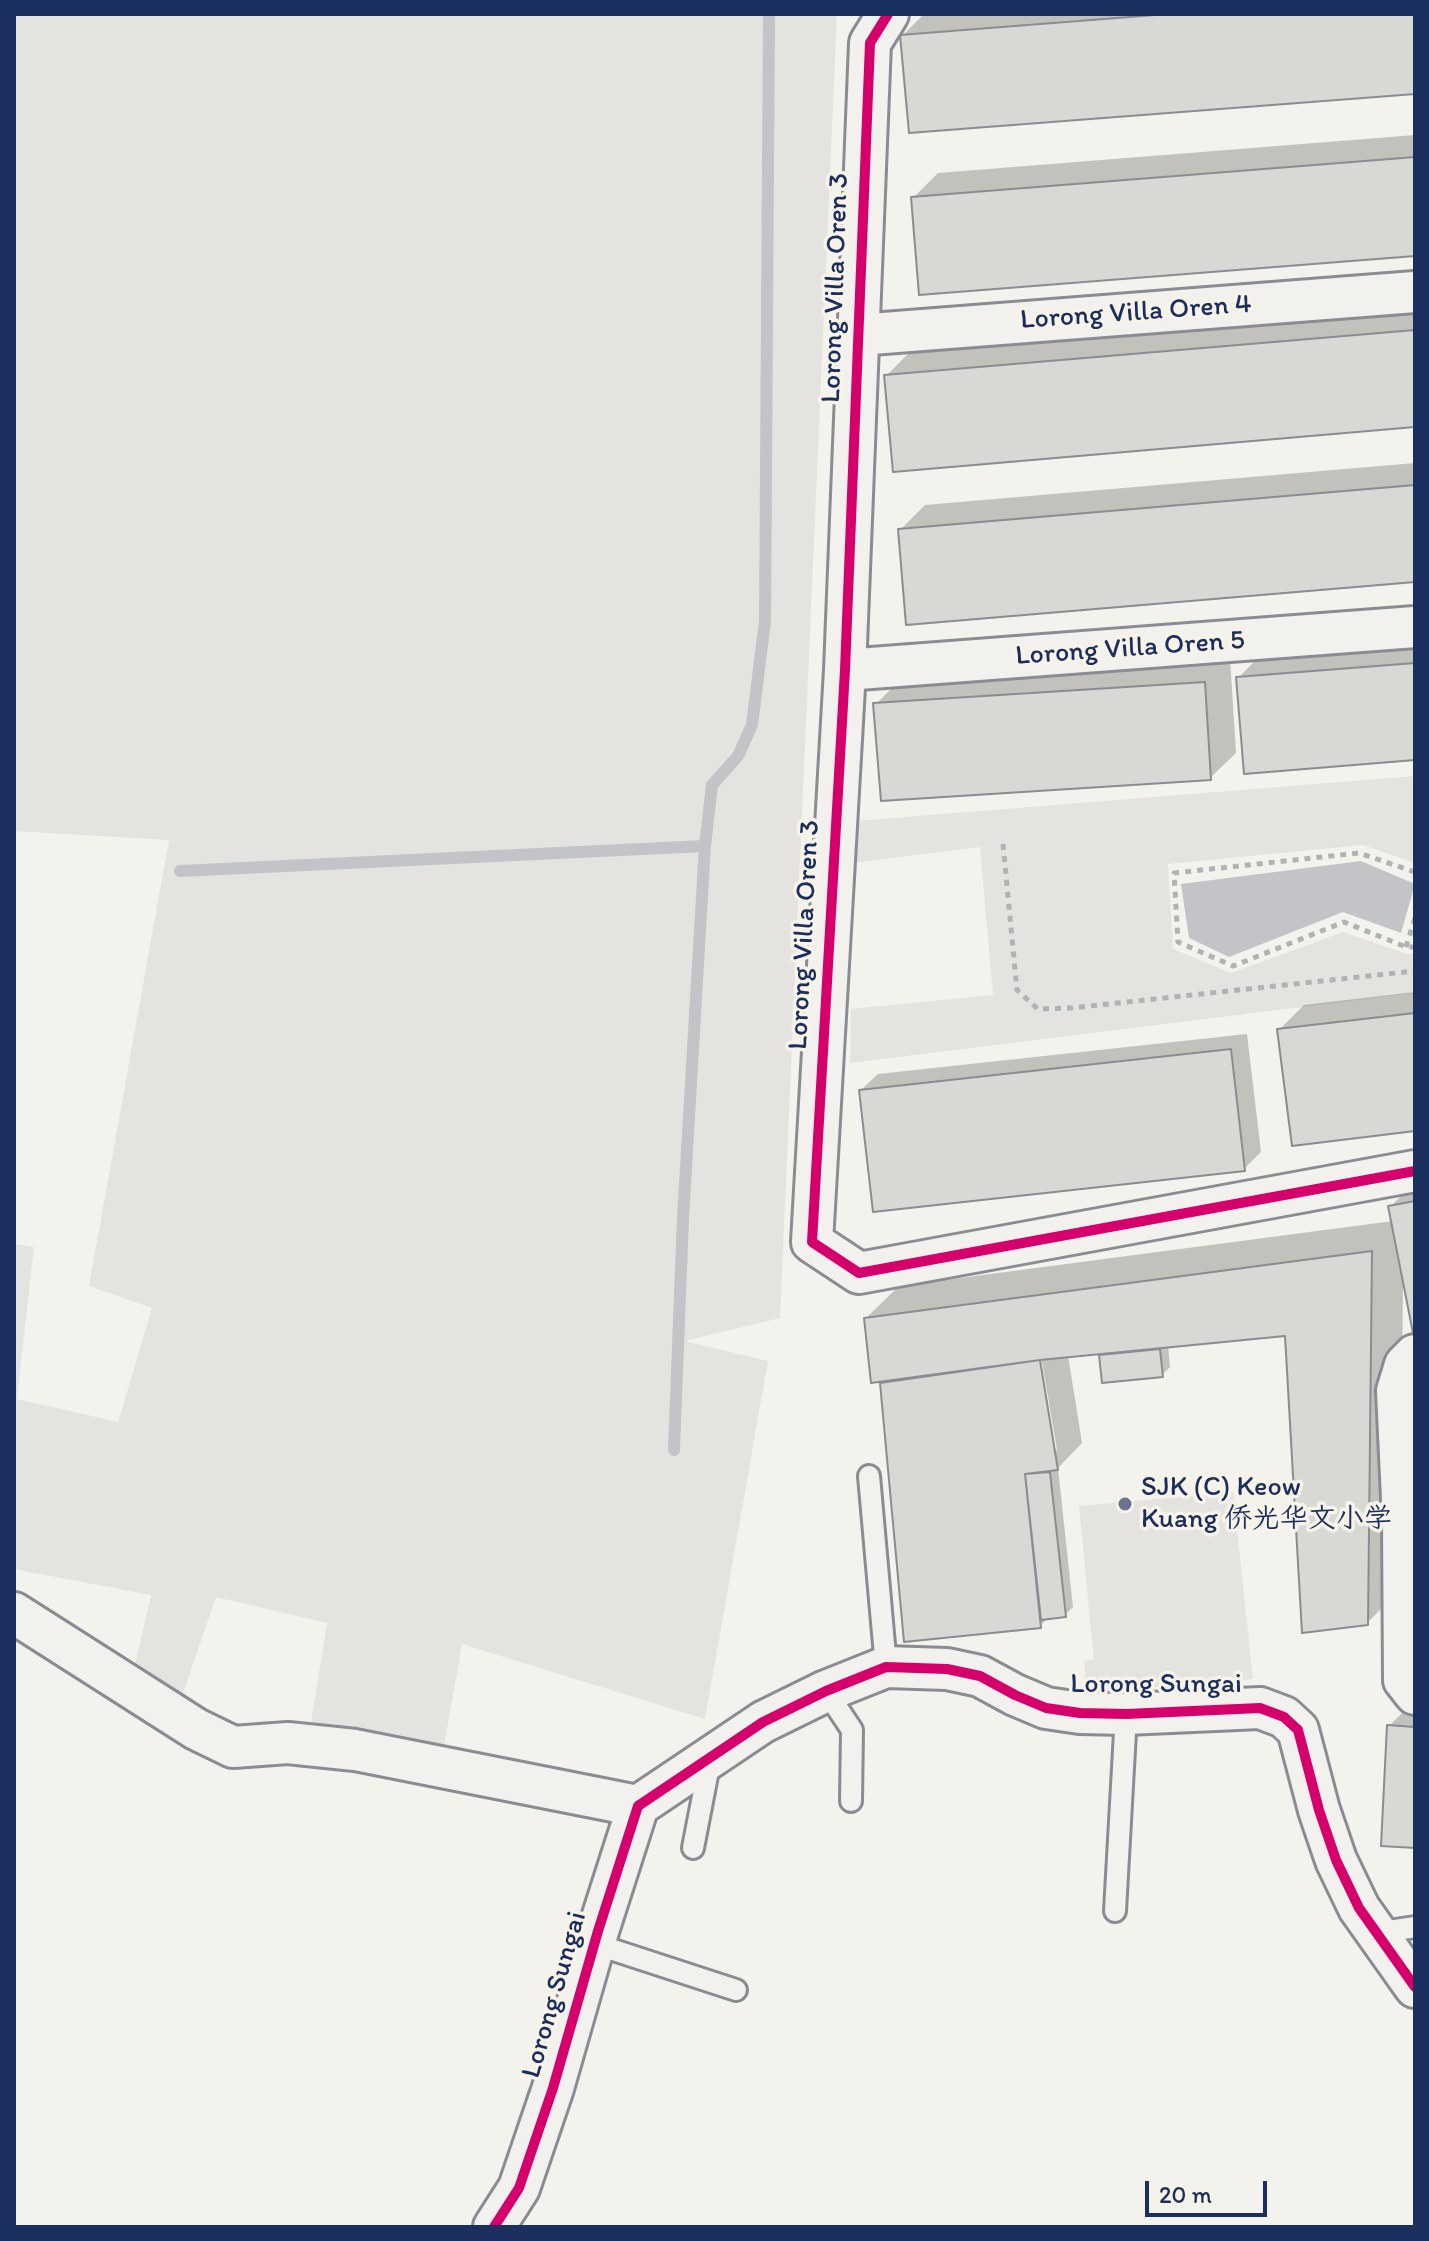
<!DOCTYPE html>
<meta charset="utf-8">
<style>
body{margin:0}
#map{position:relative;width:1429px;height:2241px;overflow:hidden;background:#f4f2ec;font-family:Itim,sans-serif}
canvas{display:block}
.frame{position:absolute;inset:0;border:16px solid #1b2f5e;pointer-events:none}
.scale{position:absolute;left:1145px;top:2181px;width:122px;height:36px;box-sizing:border-box;border:4px solid #1b2f5e;border-top:0;padding-left:10px;font-size:24px;line-height:28px;white-space:nowrap;color:#1b2f5e;-webkit-text-stroke:6px #f7f3e8;paint-order:stroke}
</style>
<div id="map">
<canvas width="1429" height="2241"></canvas>
<div class="frame"></div>
<div class="scale">20 m</div>
</div>
<script>
const c = document.querySelector('canvas').getContext('2d');
c.lineJoin = 'round';
function paint(path, color) {
  c.fillStyle = color;
  c.fill(path, 'evenodd');
}
function shape(rows) {
  const path = new Path2D();
  for (const r of rows) {
    path.moveTo(r[0], r[1]);
    for (let i = 2; i < r.length; i += 2) path.lineTo(r[i], r[i + 1]);
  }
  return path;
}
function stroke(path, color, width, dash) {
  c.strokeStyle = color;
  c.lineWidth = width;
  c.lineCap = dash ? 'butt' : 'round';
  c.setLineDash(dash || []);
  c.stroke(path);
}
function label(font, color, halo, rows, align = 'center') {
  c.font = font + ' Itim,"LXGW WenKai TC",sans-serif';
  c.lineWidth = 7;
  c.setLineDash([]);
  c.textBaseline = 'middle';
  c.strokeStyle = halo;
  c.fillStyle = color;
  for (const [text, x, y, turn = 0] of rows) {
    c.save();
    c.translate(x, y);
    c.rotate((+turn || 0) * Math.PI / 180);
    c.textAlign = isNaN(turn) ? turn : align;
    if (halo) c.strokeText(text, 0, 0);
    c.fillText(text, 0, 0);
    c.restore();
  }
}
paint(shape([
 [14,14,837,14,780,1318,685,1341,768,1361,705,1719,462,1644,443,1752,311,1722,327,1623,216,1597,181,1699,135,1665,151,1595,14,1569,14,1244,34,1247,17,1399,118,1422,152,1308,89,1286,169,840,14,831],
 [1415,776,1415,863,1363,845,1168,864,1173,949,1231,973,1343,932,1407,954,1415,954,1415,993,850,1063,851,1009,993,995,980,847,852,863,856,821],
 [1233,1492,1253,1679,1087,1693,1084,1661,1094,1660,1079,1506]
]), '#e4e3df');
paint(shape([
 [1361,861,1415,884,1401,933,1343,912,1229,957,1189,938,1181,884]
]), '#c2c4c8');
paint(shape([
 [924,14,1415,14,1415,92,902,36],
 [1415,135,1415,254,913,198,938,173],
 [1415,308,1415,425,886,376,911,351],
 [1415,463,1415,580,900,530,925,505],
 [1415,641,1415,758,1238,678,1263,653],
 [1230,658,1236,753,1210,778,876,704,901,679],
 [1415,992,1415,1129,1279,1030,1304,1005],
 [1247,1034,1261,1152,1244,1169,861,1090,878,1074],
 [1415,1182,1415,1331,1403,1282,1400,1590,1367,1623,1287,1334,1168,1346,1170,1367,1162,1375,1101,1356,1105,1352,1068,1355,1082,1443,1058,1468,1073,1607,1065,1615,1049,1617,1040,1626,882,1383,886,1379,866,1318,899,1286,1393,1221,1390,1207],
 [1036,1350,1040,1350,1057,1450,1053,1450],
 [1414,1701,1415,1701,1415,1846,1389,1726]
]), '#0003');
stroke(shape([
 [180,871,705,846],
 [674,1450,683,1218,705,846,712,785,738,756,752,725,765,621,769,14]
]), '#c2c4c8', 12);
const building = shape([
 [1168,14,1415,14,1415,94,909,133,900,35,1168,14],
 [1415,157,1415,256,919,295,911,197,1415,157],
 [1415,330,1415,427,893,472,884,375,1415,330],
 [1415,485,1415,582,906,625,898,529,1415,485],
 [1415,663,1415,760,1244,774,1236,677,1415,663],
 [1205,682,1211,780,881,801,873,703,1205,682],
 [1415,1013,1415,1131,1292,1146,1277,1029,1415,1013],
 [1231,1049,1245,1171,873,1212,859,1090,1231,1049],
 [1415,1201,1415,1333,1413,1333,1388,1206,1415,1201],
 [1372,1251,1368,1625,1302,1633,1285,1336,1040,1360,871,1383,864,1318,1372,1251],
 [1160,1349,1163,1377,1102,1383,1099,1355,1160,1349],
 [1040,1360,1058,1470,1025,1474,1041,1628,904,1642,880,1383,1040,1360],
 [1050,1472,1066,1617,1041,1620,1025,1474,1050,1472],
 [1387,1725,1415,1727,1415,1848,1381,1846,1387,1725]
]);
paint(building, '#d8d8d5');
stroke(building, '#898c92', 2);
const lane = shape([
 [869,1476,886,1667],
 [826,1691,852,1730,851,1801],
 [693,1848,710,1760],
 [1115,1911,1126,1714],
 [1376,1933,1415,1927],
 [595,1944,736,1990]
]);
const street = shape([
 [888,14,870,43,845,670,812,1242,859,1273,1415,1171],
 [858,335,1415,292],
 [845,670,1415,627],
 [1415,1355,1405,1365,1397,1391,1403,1520,1404,1680,1415,1694],
 [14,1613,196,1729,233,1747,288,1743,355,1750,638,1806],
 [494,2227,519,2188,553,2088,598,1931,638,1806,763,1722,826,1691,886,1667,947,1669,980,1676,1015,1695,1046,1708,1080,1713,1126,1714,1260,1708,1284,1717,1298,1730,1319,1810,1336,1860,1359,1908,1415,1987]
]);
stroke(lane, '#898c92', 26);
stroke(street, '#898c92', 46);
stroke(shape([
 [1003,844,1017,990,1038,1009,1071,1008,1415,971],
 [1415,872,1359,853,1174,873,1178,942,1233,966,1344,922,1406,947,1415,947],
 [1406,947,1415,918]
]), '#b1b2b5', 5, [6, 6]);
stroke(lane, '#f2f1ed', 20);
stroke(street, '#f2f1ed', 40);
stroke(shape([
 [888,14,870,43,845,670,812,1242,859,1273,1415,1171],
 [494,2227,519,2188,553,2088,598,1931,638,1806,763,1722,826,1691,886,1667,947,1669,980,1676,1015,1695,1046,1708,1080,1713,1126,1714,1260,1708,1284,1717,1298,1730,1319,1810,1336,1860,1359,1908,1415,1987]
]), '#d6006c', 10);
for (const [x, y, r, color] of [
 [1125,1504,8,"#677390"]
]) {
  const dot = new Path2D();
  dot.arc(x, y, r, 0, 2 * Math.PI);
  c.fillStyle = color;
  c.fill(dot);
  stroke(dot, '#f7f3e8', 3);
}
label('28px', '#1b2f5e', '#f7f3e8', [
 ["Lorong Villa Oren 3",836,288,-88],
 ["Lorong Villa Oren 4",1136,313,-4],
 ["Lorong Villa Oren 5",1130,649,-4],
 ["Lorong Villa Oren 3",805,935,-87],
 ["Lorong Sungai",1156,1685],
 ["Lorong Sungai",555,1995,-74]
]);
label('28px', '#1b2f5e', '#f7f3e8', [
 ["SJK (C) Keow",1141,1488],
 ["Kuang 侨光华文小学",1141,1520]
], 'left');
</script>
